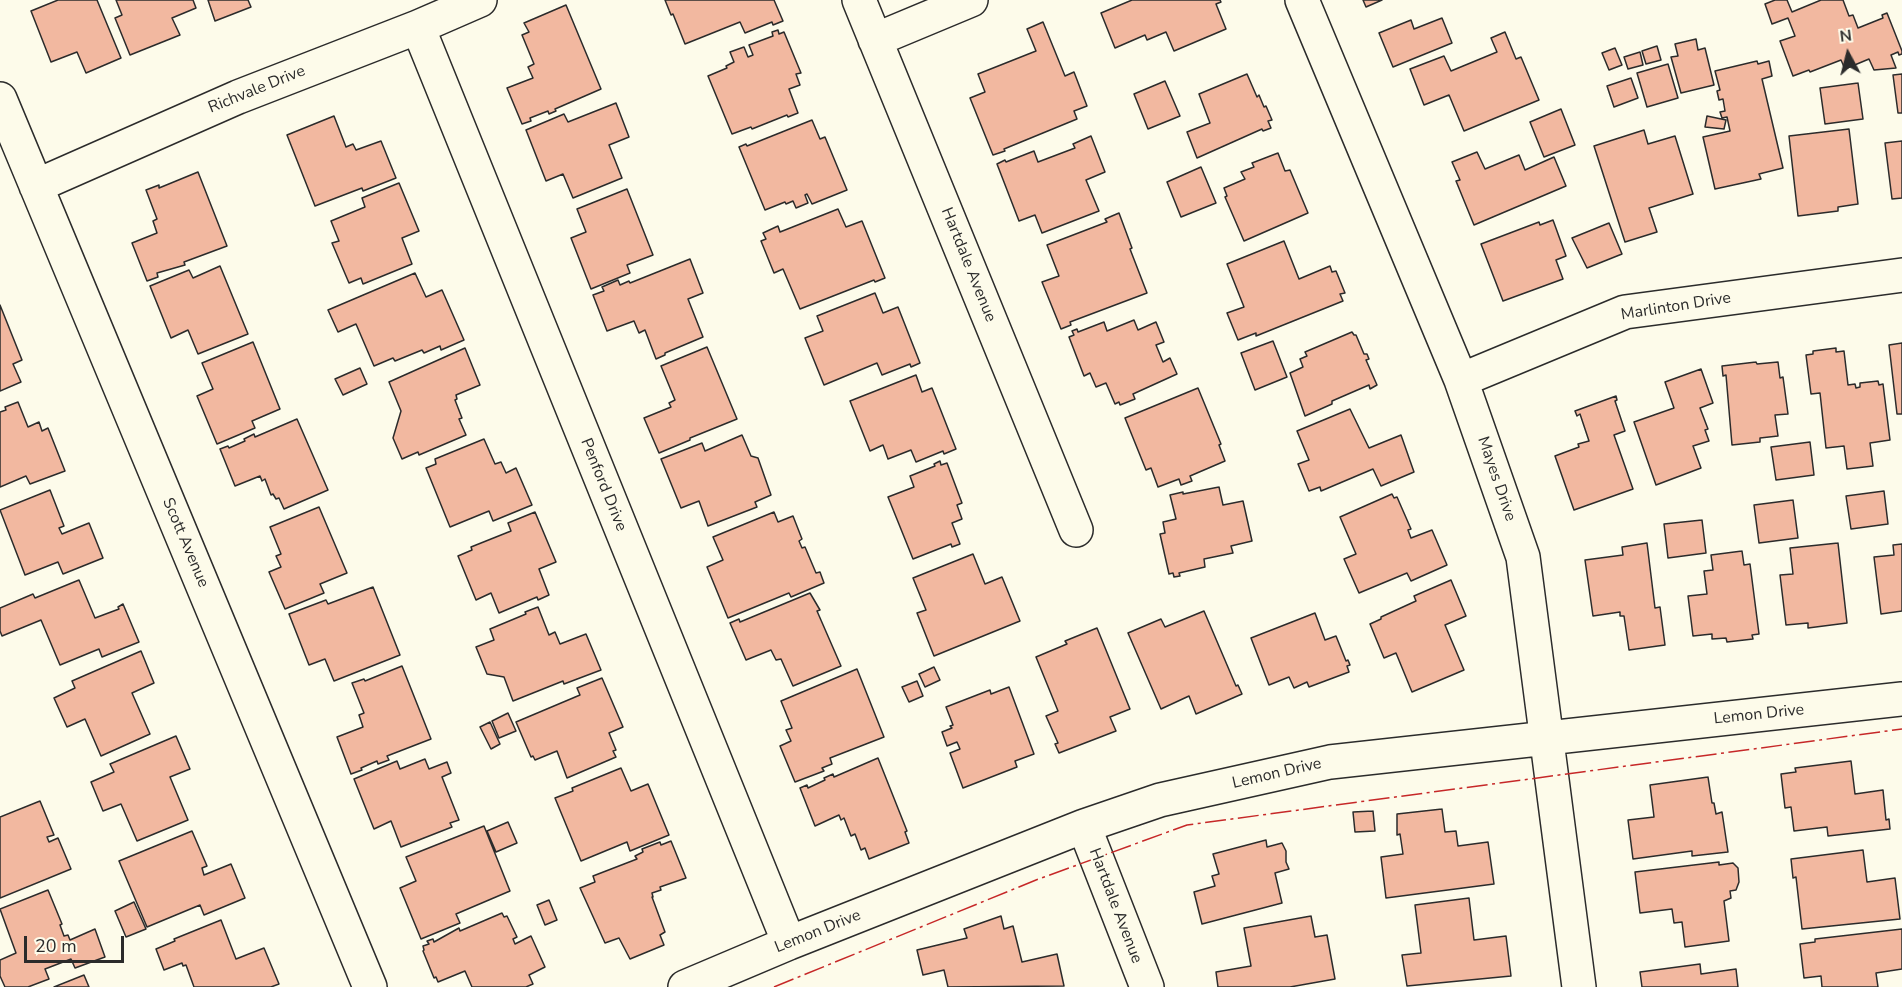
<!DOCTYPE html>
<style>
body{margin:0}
#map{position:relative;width:1902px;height:987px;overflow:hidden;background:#fdfbea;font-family:"Nunito Sans",sans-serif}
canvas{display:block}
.north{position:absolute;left:1818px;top:24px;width:60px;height:60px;-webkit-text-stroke:4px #fdfbea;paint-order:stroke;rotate:353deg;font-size:16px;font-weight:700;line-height:24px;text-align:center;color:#2b2b2b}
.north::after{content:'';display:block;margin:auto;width:21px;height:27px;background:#2b2b2b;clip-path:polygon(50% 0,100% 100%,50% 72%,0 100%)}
.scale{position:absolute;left:24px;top:936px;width:100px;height:27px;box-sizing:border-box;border:3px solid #2b2b2b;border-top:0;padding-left:8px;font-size:18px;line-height:21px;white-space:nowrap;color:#2b2b2b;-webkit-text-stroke:4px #fdfbea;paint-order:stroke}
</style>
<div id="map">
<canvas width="1902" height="987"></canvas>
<div class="north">N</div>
<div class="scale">20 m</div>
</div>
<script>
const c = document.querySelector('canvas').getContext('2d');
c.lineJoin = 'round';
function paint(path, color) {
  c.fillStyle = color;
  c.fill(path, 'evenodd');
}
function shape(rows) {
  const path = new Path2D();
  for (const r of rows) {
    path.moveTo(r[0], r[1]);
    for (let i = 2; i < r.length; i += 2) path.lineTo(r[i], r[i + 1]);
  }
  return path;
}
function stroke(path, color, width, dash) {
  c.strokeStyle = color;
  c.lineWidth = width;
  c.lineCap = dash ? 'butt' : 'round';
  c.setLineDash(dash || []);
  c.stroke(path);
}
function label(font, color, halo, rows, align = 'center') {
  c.font = font + ' "Nunito Sans",sans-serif';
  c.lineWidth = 4.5;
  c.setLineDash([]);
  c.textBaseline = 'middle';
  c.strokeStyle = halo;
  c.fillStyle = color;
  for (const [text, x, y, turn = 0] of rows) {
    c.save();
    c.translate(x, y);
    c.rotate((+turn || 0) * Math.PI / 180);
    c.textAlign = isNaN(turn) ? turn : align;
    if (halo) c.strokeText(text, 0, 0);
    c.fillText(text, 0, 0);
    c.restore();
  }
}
const building = shape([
 [58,0,97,0,121,58,86,73,77,52,51,62,31,11,58,0],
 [116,0,193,0,196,8,172,18,180,35,130,55,115,18,122,15,116,0],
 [208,0,248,0,251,7,215,21,208,0],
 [665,0,774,0,783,21,773,25,772,22,745,33,740,22,685,44,673,14,671,15,665,0],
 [1132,0,1220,0,1221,2,1216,4,1226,29,1174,51,1166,32,1147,40,1145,35,1115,48,1101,13,1132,0],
 [1363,0,1382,0,1366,7,1363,0],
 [1775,0,1787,0,1792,12,1821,0,1843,0,1849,16,1853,15,1858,28,1883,18,1882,15,1887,13,1902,51,1902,54,1899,55,1898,52,1891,55,1896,68,1874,70,1869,59,1845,69,1841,60,1810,72,1809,70,1793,76,1780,41,1795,36,1788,18,1772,24,1765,4,1775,0],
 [566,5,601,89,555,109,556,111,549,114,548,111,530,118,531,121,522,124,507,88,533,78,528,67,534,64,522,35,529,32,524,23,566,5],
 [1442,18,1452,43,1393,67,1379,33,1411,20,1414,29,1442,18],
 [1043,22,1065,76,1074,72,1087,106,1074,111,1077,119,1004,149,1005,151,993,155,970,98,985,92,978,74,1036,51,1027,29,1043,22],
 [778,30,779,34,784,32,801,73,796,74,800,85,789,89,798,113,788,117,787,115,752,129,751,127,732,134,708,76,727,68,726,66,734,62,730,52,744,47,748,57,753,55,749,45,773,36,772,32,778,30],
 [1505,32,1516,59,1521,57,1539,100,1464,131,1449,95,1424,105,1410,69,1444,56,1451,71,1497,52,1491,38,1505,32],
 [1696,39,1698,50,1705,48,1714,85,1681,93,1671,57,1678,56,1675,44,1696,39],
 [1657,46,1661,60,1646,64,1642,51,1657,46],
 [1615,48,1622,65,1609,70,1602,53,1615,48],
 [1640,52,1643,65,1628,69,1624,57,1640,52],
 [1757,61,1758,64,1769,61,1772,76,1762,79,1783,168,1759,174,1761,179,1715,189,1703,137,1730,131,1727,117,1722,118,1720,112,1725,111,1723,99,1719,100,1717,91,1720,90,1715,71,1757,61],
 [1668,64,1678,98,1647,107,1637,73,1668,64],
 [1247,74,1257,97,1259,95,1264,107,1266,106,1272,120,1268,121,1271,128,1263,131,1262,129,1197,158,1187,132,1210,123,1199,94,1247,74],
 [1902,74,1902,113,1898,113,1893,75,1902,74],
 [1631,78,1638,98,1614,107,1607,86,1631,78],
 [1165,81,1180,116,1148,129,1134,94,1165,81],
 [1858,83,1863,119,1825,124,1820,88,1858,83],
 [616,103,629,137,609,145,622,178,573,198,563,174,546,181,526,130,564,114,568,122,616,103],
 [1561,109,1575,145,1544,157,1530,122,1561,109],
 [334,116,346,147,353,144,356,150,381,141,396,178,363,191,362,188,315,206,287,135,334,116],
 [1707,116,1726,120,1724,129,1705,127,1707,116],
 [812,120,820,139,825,137,847,190,812,204,807,194,805,195,808,203,796,208,793,201,786,204,785,202,765,210,739,147,746,144,747,146,812,120],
 [1849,129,1858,204,1838,207,1838,211,1798,216,1789,136,1849,129],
 [1644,130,1648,144,1675,136,1693,194,1649,208,1657,232,1625,242,1594,146,1644,130],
 [1091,136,1105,172,1086,180,1099,211,1042,233,1035,215,1019,221,997,164,1005,160,1006,162,1034,151,1038,162,1075,148,1073,144,1091,136],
 [1902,141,1902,198,1892,199,1885,143,1902,141],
 [1477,152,1485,169,1519,155,1525,170,1554,157,1566,186,1474,225,1456,181,1460,180,1452,162,1477,152],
 [1278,153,1285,171,1290,170,1308,213,1244,241,1225,197,1227,196,1224,188,1245,179,1241,172,1254,167,1252,163,1278,153],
 [1201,167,1216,203,1181,217,1167,182,1201,167],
 [198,172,227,246,184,262,185,265,157,273,158,277,147,281,132,243,157,233,153,221,157,219,146,190,159,185,159,188,198,172],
 [399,183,419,231,402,238,412,264,363,284,361,278,349,283,332,243,339,241,331,221,365,207,362,198,399,183],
 [627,189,653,255,627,265,630,273,591,289,571,238,586,232,577,209,627,189],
 [838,209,846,227,862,221,885,278,875,282,874,280,800,309,783,269,774,273,761,241,766,239,763,233,778,226,780,232,838,209],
 [1119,213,1132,248,1130,249,1147,293,1070,322,1071,325,1061,329,1042,282,1059,276,1047,245,1107,222,1105,219,1119,213],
 [1553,220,1566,256,1556,260,1563,279,1503,301,1481,244,1539,222,1540,225,1553,220],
 [1609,223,1622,254,1587,268,1572,238,1609,223],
 [1284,241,1299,279,1330,266,1332,272,1336,271,1345,293,1340,294,1343,301,1256,336,1256,333,1238,340,1227,313,1244,307,1227,264,1284,241],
 [690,259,703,293,688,299,703,337,665,353,665,355,656,359,645,330,639,333,634,321,607,331,593,295,604,291,602,287,618,280,620,285,629,281,630,283,690,259],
 [220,266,248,334,198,354,188,330,171,338,150,286,189,270,193,278,220,266],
 [415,273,426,297,442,290,464,340,441,350,440,346,424,353,422,350,395,361,393,358,374,366,356,324,338,332,328,310,415,273],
 [875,293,883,313,898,307,920,363,911,367,910,364,882,375,877,363,824,385,805,338,823,331,817,316,875,293],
 [0,305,22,360,13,364,21,382,0,391,0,305],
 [1134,320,1138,330,1156,322,1164,342,1156,345,1163,362,1170,358,1177,374,1133,394,1135,399,1120,405,1119,402,1115,404,1106,383,1096,387,1090,373,1084,376,1069,337,1074,335,1072,331,1077,329,1078,332,1104,322,1107,331,1134,320],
 [1352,332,1354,335,1356,335,1364,354,1367,354,1369,359,1366,360,1377,385,1370,389,1369,385,1332,401,1332,404,1305,416,1290,373,1303,367,1300,359,1307,356,1305,352,1352,332],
 [1273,341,1287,377,1255,390,1241,353,1273,341],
 [253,342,280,409,252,421,255,428,217,444,197,396,213,389,202,363,253,342],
 [1902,343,1902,414,1897,414,1889,345,1902,343],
 [707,347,737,419,690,438,690,440,659,453,644,418,671,407,669,403,675,400,661,366,707,347],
 [465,348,480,385,456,395,457,399,455,400,462,418,459,419,466,435,419,455,418,452,402,459,393,438,401,411,389,382,465,348],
 [1836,348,1836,352,1844,351,1848,385,1855,384,1856,388,1860,387,1860,383,1878,381,1879,385,1883,384,1890,440,1870,443,1873,466,1847,469,1844,446,1826,448,1820,393,1811,394,1806,355,1813,354,1813,351,1836,348],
 [1756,362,1757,364,1778,362,1780,378,1783,377,1788,414,1775,415,1778,436,1760,438,1760,442,1732,445,1726,375,1723,376,1722,366,1756,362],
 [360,368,367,384,343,395,335,379,360,368],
 [1701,369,1713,403,1700,408,1708,429,1705,430,1709,441,1693,446,1701,468,1656,485,1634,422,1674,408,1665,382,1701,369],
 [916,375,922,392,932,388,956,449,944,454,943,451,916,462,911,450,888,459,883,445,870,451,850,401,916,375],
 [1198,388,1221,444,1219,445,1225,461,1190,476,1192,481,1181,485,1179,479,1158,487,1151,468,1146,470,1125,418,1198,388],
 [1616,396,1617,400,1615,401,1625,431,1614,435,1633,489,1574,510,1555,456,1579,447,1578,444,1589,441,1580,414,1577,416,1575,411,1616,396],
 [18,402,28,427,39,422,42,431,48,428,65,471,30,484,26,476,0,487,0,412,6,410,5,407,18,402],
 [1350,409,1369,448,1401,435,1414,472,1381,486,1373,469,1321,491,1320,487,1309,491,1298,464,1309,460,1297,431,1350,409],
 [297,419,328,490,284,509,279,498,276,499,273,494,271,495,265,479,262,481,260,476,235,486,220,449,228,446,229,448,245,441,244,439,254,434,255,437,297,419],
 [742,435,751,456,758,458,771,495,755,502,757,507,708,526,699,501,681,508,661,459,702,443,705,451,742,435],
 [484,439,495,464,501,462,506,473,516,468,532,505,493,521,489,511,450,527,426,468,436,464,435,459,484,439],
 [1810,442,1814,475,1776,480,1771,447,1810,442],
 [940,461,941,465,947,463,962,503,957,505,962,519,952,523,960,544,952,547,951,544,913,559,888,497,914,487,910,476,935,466,934,464,940,461],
 [1219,487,1223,505,1243,501,1252,541,1231,546,1233,553,1204,559,1205,567,1179,573,1180,576,1174,577,1173,573,1169,574,1160,534,1165,533,1163,522,1176,519,1170,495,1183,492,1183,494,1219,487],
 [50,490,64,526,59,528,62,534,89,523,103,558,63,574,58,562,25,575,0,510,50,490],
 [1884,491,1888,524,1851,529,1846,496,1884,491],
 [1392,494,1394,498,1397,497,1411,529,1408,530,1411,538,1432,530,1447,565,1411,581,1407,573,1359,593,1344,559,1356,554,1340,517,1392,494],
 [1793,500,1798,538,1759,543,1754,505,1793,500],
 [319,507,347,573,320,584,324,593,285,609,269,572,281,567,276,556,281,554,270,527,319,507],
 [535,512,556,562,539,569,549,595,538,600,537,597,499,613,491,593,476,600,458,556,472,550,471,547,511,531,508,523,535,512],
 [774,512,778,522,793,516,802,539,799,541,802,548,805,547,816,573,820,572,824,583,791,597,789,593,728,618,707,567,723,560,713,537,774,512],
 [1702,520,1706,553,1668,558,1664,524,1702,520],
 [1647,543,1655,608,1660,607,1665,645,1629,650,1624,616,1620,616,1620,612,1593,616,1585,560,1623,555,1622,547,1647,543],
 [1838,543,1847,623,1808,628,1808,623,1786,625,1780,575,1793,574,1790,548,1838,543],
 [1902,544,1902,611,1881,614,1874,557,1894,555,1893,545,1902,544],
 [1742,551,1744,565,1750,564,1759,634,1752,635,1753,639,1727,642,1726,638,1712,639,1712,634,1693,636,1688,596,1707,594,1704,571,1713,570,1711,555,1742,551],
 [973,554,985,584,1002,577,1020,621,934,656,917,613,926,610,913,578,973,554],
 [79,580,95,618,119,609,118,607,123,604,139,642,102,657,99,649,60,665,41,620,2,636,0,631,0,608,33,594,35,598,79,580],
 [1451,580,1466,616,1445,625,1464,670,1412,692,1396,653,1384,658,1370,624,1381,619,1381,617,1416,601,1414,596,1451,580],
 [373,587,400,655,334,681,325,659,309,665,289,614,326,600,328,604,373,587],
 [810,593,820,610,817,611,841,666,793,686,781,659,776,660,771,650,746,660,730,623,739,619,740,622,810,593],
 [538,607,549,635,555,632,560,644,586,634,601,670,564,684,563,681,513,701,504,677,487,674,476,647,494,640,490,629,526,614,525,612,538,607],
 [1204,611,1236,686,1238,685,1242,694,1196,714,1189,696,1161,709,1128,633,1161,619,1165,627,1204,611],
 [1315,613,1325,640,1336,636,1346,661,1348,660,1350,665,1347,666,1349,672,1309,687,1307,682,1294,688,1289,677,1269,685,1251,638,1315,613],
 [1097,628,1130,709,1110,717,1116,731,1059,753,1055,744,1058,743,1046,716,1058,711,1036,657,1067,644,1065,641,1097,628],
 [141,651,154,683,132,693,150,734,101,756,85,719,67,727,54,698,75,688,72,681,141,651],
 [402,666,431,739,387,756,389,760,378,764,377,761,361,768,362,770,351,774,337,737,363,727,359,715,364,713,352,683,364,679,365,681,402,666],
 [934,667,940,680,925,687,919,674,934,667],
 [857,669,884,737,830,758,832,764,822,768,824,771,795,782,780,746,791,741,786,730,792,728,781,701,857,669],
 [602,678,623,727,609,733,616,750,613,751,616,757,567,778,557,751,535,760,533,756,531,757,516,722,580,695,577,688,602,678],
 [917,681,923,696,909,702,902,687,917,681],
 [1009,687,1034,754,1015,761,1017,767,963,788,950,753,960,749,957,742,947,746,942,732,952,728,950,726,953,725,946,707,990,690,991,694,1009,687],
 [508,713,516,731,499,738,492,721,508,713],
 [490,722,500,744,491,749,480,727,490,722],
 [176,736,190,769,170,777,188,820,137,841,121,804,103,811,91,782,114,772,110,764,176,736],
 [878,758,907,831,905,832,909,843,869,859,865,848,861,850,855,834,851,836,844,818,841,820,839,815,815,826,800,788,807,785,808,788,825,780,824,778,833,774,834,777,878,758],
 [425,759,429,769,447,762,451,773,442,777,459,820,450,823,452,827,401,847,391,821,374,829,354,779,397,761,400,769,425,759],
 [1851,761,1855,794,1883,790,1886,820,1889,819,1890,829,1828,836,1827,827,1794,831,1791,807,1785,808,1781,774,1796,772,1795,768,1851,761],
 [621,768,631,791,648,784,669,835,630,851,627,842,581,861,555,798,573,791,572,788,621,768],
 [1708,777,1712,803,1714,803,1716,814,1722,812,1728,852,1692,856,1692,851,1633,859,1628,820,1654,817,1650,785,1708,777],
 [40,801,54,835,47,837,49,842,58,838,71,869,0,898,0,817,40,801],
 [1442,809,1445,832,1456,831,1458,846,1488,842,1494,884,1386,898,1381,857,1403,854,1400,834,1397,835,1397,814,1442,809],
 [1373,811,1375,831,1355,832,1353,812,1373,811],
 [508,822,517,843,496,852,487,831,508,822],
 [484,826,510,891,456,914,460,923,421,939,400,888,416,881,406,857,484,826],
 [192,831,207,866,202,868,204,875,231,864,245,898,204,915,200,905,147,927,119,861,192,831],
 [1266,840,1267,847,1282,843,1286,851,1286,862,1289,869,1275,873,1282,903,1202,924,1194,892,1215,886,1212,876,1219,874,1213,854,1266,840],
 [671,841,686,878,660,887,661,890,652,893,653,897,652,897,665,932,660,935,664,945,630,959,619,938,605,943,580,888,595,882,593,876,637,859,635,856,643,852,642,849,660,842,661,845,671,841],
 [1863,850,1867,882,1895,878,1900,919,1802,929,1796,877,1793,878,1791,859,1863,850],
 [1719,862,1719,865,1733,863,1738,868,1739,882,1736,890,1730,891,1731,898,1724,901,1729,941,1685,947,1682,922,1674,923,1672,909,1640,913,1635,872,1719,862],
 [48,890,62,924,60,925,64,936,68,935,70,940,95,929,105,957,75,968,71,959,45,969,49,979,28,987,5,987,0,976,0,960,16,953,0,909,48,890],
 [1469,898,1474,940,1506,936,1511,976,1407,986,1402,955,1421,953,1415,905,1469,898],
 [549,900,557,920,545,925,537,905,549,900],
 [134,902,146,929,126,937,115,911,134,902],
 [502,913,504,917,507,916,517,937,513,939,515,944,531,936,545,967,529,975,533,984,526,987,472,987,465,971,438,982,436,977,434,978,423,951,424,950,423,946,429,944,427,941,433,939,434,942,459,928,460,931,502,913],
 [1001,916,1004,929,1013,926,1022,962,1057,954,1064,986,948,987,944,970,923,975,917,950,967,938,964,929,1001,916],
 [1311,916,1315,937,1327,935,1335,979,1290,987,1218,987,1216,972,1251,966,1244,928,1311,916],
 [221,920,236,959,264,948,279,984,271,987,194,987,186,965,183,966,182,963,164,970,156,949,175,941,174,939,221,920],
 [1902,929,1902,969,1876,973,1878,987,1822,987,1821,976,1804,978,1800,944,1815,942,1815,939,1902,929],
 [1700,964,1701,974,1736,969,1738,987,1642,987,1640,972,1700,964],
 [84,975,89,987,54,987,84,975]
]);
paint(building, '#f2b8a0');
stroke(building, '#2b2b2b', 1.5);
const minor = shape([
 [859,0,1076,530],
 [1302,0,1461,380,1523,557,1579,987],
 [418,27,789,943],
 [875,40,971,0],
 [0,99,370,987],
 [36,186,238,97,418,27,480,0],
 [1461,380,1625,312,1902,275],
 [1084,826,1147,987],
 [685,987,789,943,1084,826,1160,800,1330,762,1902,699]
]);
stroke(minor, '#2b2b2b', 36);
stroke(minor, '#fdfbea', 33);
stroke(shape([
 [774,987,1036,880,1187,825,1902,729]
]), '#c62828', 1.5, [21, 4.5, 3, 4.5]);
label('16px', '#2b2b2b', '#fdfbea', [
 ["Richvale Drive",257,90,-22],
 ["Hartdale Avenue",968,265,68],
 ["Marlinton Drive",1676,307,-9],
 ["Mayes Drive",1496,479,71],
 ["Penford Drive",603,485,68],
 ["Scott Avenue",185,543,67],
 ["Lemon Drive",1759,715,-6],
 ["Lemon Drive",1277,774,-13],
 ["Hartdale Avenue",1115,906,69],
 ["Lemon Drive",818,932,-22]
]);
</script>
